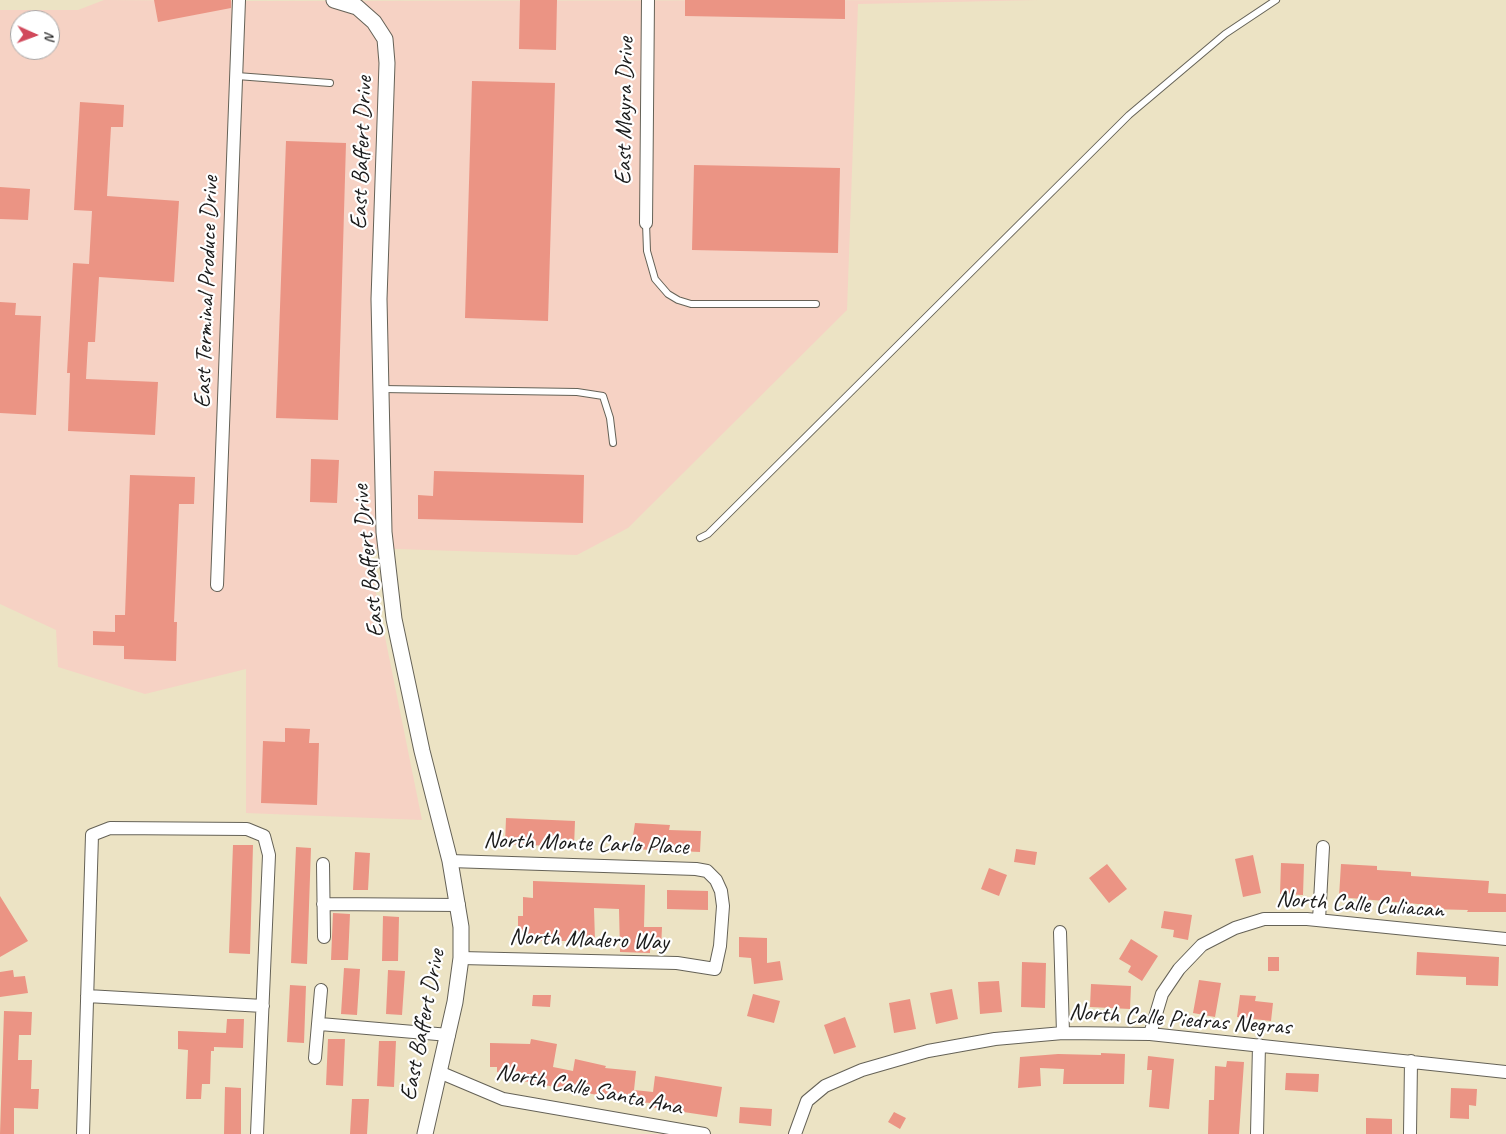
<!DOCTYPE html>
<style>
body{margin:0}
#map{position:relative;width:1506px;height:1134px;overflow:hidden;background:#ece3c4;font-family:Caveat,sans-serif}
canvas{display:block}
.north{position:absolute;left:10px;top:10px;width:50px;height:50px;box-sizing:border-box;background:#fff;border:1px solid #a4a4a4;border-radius:50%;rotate:92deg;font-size:14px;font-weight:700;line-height:20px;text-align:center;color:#1c1c1c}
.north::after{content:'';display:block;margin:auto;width:18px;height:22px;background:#d1495b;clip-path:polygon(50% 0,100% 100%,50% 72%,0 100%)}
</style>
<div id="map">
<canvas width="1506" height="1134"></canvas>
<div class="north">N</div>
</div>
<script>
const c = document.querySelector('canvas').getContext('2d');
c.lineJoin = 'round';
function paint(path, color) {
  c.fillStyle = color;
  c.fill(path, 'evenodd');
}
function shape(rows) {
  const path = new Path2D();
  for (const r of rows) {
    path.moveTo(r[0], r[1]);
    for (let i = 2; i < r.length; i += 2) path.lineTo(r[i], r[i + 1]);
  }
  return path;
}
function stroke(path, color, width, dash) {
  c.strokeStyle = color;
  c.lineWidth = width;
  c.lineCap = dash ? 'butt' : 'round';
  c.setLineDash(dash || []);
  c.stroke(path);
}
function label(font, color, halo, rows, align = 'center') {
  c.font = font + ' Caveat,sans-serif';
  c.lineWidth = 4.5;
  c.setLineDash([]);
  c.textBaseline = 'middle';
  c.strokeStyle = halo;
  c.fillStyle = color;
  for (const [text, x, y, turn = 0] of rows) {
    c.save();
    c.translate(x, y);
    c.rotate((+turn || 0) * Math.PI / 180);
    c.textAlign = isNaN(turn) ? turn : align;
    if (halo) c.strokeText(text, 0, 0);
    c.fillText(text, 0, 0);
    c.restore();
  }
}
paint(shape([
 [104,0,247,1,1038,0,858,4,847,310,628,528,577,555,367,548,422,820,246,813,246,669,145,694,58,667,56,630,0,604,0,10,78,10],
 [20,20,50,20,50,50,20,50]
]), '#f6d2c4');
paint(shape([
 [154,0,231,0,231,8,158,22],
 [520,0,557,0,556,50,519,49],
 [685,0,845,0,845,19,685,16],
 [472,81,555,83,548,321,465,318],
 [80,102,124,105,123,127,111,127,107,196,179,201,174,282,99,277,95,342,88,342,86,379,158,382,155,435,68,431,70,373,67,373,73,263,89,264,92,211,74,210],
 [286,141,346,143,338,420,276,418],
 [694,165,840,168,838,253,692,250],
 [0,187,30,189,28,220,0,219],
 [0,302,16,303,15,315,41,316,36,415,0,413],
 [311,459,339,460,337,503,310,502],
 [434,471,584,475,583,523,418,519,418,495,433,496],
 [130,475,195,477,194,504,179,504,174,622,177,622,176,661,124,659,124,646,93,645,93,631,115,632,115,615,125,615],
 [285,728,310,729,309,743,319,743,317,805,261,803,263,741,285,742],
 [506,818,575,821,574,847,505,844],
 [635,823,670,825,669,830,701,831,700,852,631,849],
 [233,845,253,845,250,954,229,953],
 [296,847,311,848,307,964,291,963],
 [1016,849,1037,852,1035,865,1014,862],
 [355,852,370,853,368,890,353,890],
 [1253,855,1261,893,1243,897,1235,859],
 [1281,863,1304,864,1303,895,1280,894],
 [1107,864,1127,889,1109,903,1089,878],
 [1341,864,1377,866,1377,870,1411,872,1411,876,1489,881,1488,893,1506,894,1506,912,1467,912,1468,910,1429,909,1429,905,1339,897],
 [989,868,1007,875,999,896,981,889],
 [533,881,645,885,644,927,662,927,661,949,650,949,650,953,620,952,619,909,594,908,595,941,518,941,518,916,523,916,523,897,533,898],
 [667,890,708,891,708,910,667,909],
 [0,896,28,941,0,957],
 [1164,911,1192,915,1188,940,1173,937,1174,930,1161,928],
 [333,913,350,914,348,960,331,960],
 [383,916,399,917,398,961,382,961],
 [739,937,767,938,767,963,780,961,783,980,754,984,751,958,739,957],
 [1131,939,1158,956,1142,981,1128,972,1131,966,1119,959],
 [1417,952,1499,957,1498,986,1466,985,1466,977,1416,975],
 [1268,957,1279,957,1279,971,1268,971],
 [1022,962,1046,963,1045,1008,1021,1007],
 [344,968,360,969,357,1015,341,1014],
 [13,970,14,977,25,976,28,993,0,997,0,972],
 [388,970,405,971,402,1015,386,1014],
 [1199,980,1221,983,1215,1017,1193,1013],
 [999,981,1002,1012,980,1014,978,982],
 [1091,984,1131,986,1130,1009,1090,1007],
 [290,985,306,986,304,1043,287,1042],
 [952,989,958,1019,936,1024,930,993],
 [753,994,780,1001,774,1023,747,1016],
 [533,995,551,995,550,1007,532,1006],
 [1240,995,1256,996,1255,1001,1273,1003,1271,1021,1237,1017],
 [910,999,916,1029,894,1033,889,1003],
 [4,1011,32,1012,31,1035,19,1035,18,1060,32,1060,31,1089,39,1089,38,1109,14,1108,14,1134,0,1134],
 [845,1017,856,1047,834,1054,824,1025],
 [227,1019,244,1019,243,1048,214,1047,214,1051,211,1051,210,1084,202,1084,201,1099,186,1099,188,1050,178,1049,178,1031,226,1033],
 [328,1039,345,1039,343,1086,326,1085],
 [531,1039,557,1044,553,1067,573,1071,575,1059,606,1066,605,1068,636,1071,634,1090,653,1092,655,1076,722,1087,717,1117,650,1107,651,1103,608,1100,608,1097,523,1081,525,1073,497,1072,497,1067,490,1067,490,1043,530,1044],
 [379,1041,396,1041,394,1087,377,1086],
 [1101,1053,1125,1054,1124,1084,1063,1084,1064,1069,1040,1068,1041,1086,1018,1088,1020,1057,1058,1054,1101,1055],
 [1148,1056,1174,1059,1169,1109,1149,1107,1152,1070,1147,1070],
 [1227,1061,1244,1062,1239,1134,1208,1134,1209,1100,1214,1100,1215,1066,1226,1067],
 [1286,1073,1319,1074,1318,1092,1285,1090],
 [225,1087,241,1088,241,1134,224,1134],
 [1451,1088,1477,1089,1476,1106,1469,1105,1469,1119,1450,1118],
 [352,1099,369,1099,367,1134,350,1134],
 [740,1107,772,1109,771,1126,739,1123],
 [894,1112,906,1118,900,1129,888,1122],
 [1366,1118,1392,1119,1392,1134,1366,1134]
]), '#eb9484');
const service = shape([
 [237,76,330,83],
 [646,223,647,251,655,279,668,294,678,300,691,304,816,304],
 [382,389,577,392,603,396,610,418,613,443],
 [700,538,708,534,1129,115,1225,34,1276,0]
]);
const minor = shape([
 [646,223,648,0],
 [217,585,239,0],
 [450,861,696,869,707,871,716,880,721,891,723,906,720,946,715,969,677,963,461,958],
 [323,864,324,937],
 [323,904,459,905],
 [1319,920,1323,847],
 [1060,932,1063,1033],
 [87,996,263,1006],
 [320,1024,449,1035],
 [1150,1034,1162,994,1179,969,1202,945,1235,928,1264,919,1307,919,1506,939],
 [315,1058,321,990],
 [439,1072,503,1099,704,1134],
 [83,1134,92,835,110,828,247,829,264,836,269,855,257,1134],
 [795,1134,807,1101,825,1086,862,1070,928,1051,995,1039,1063,1033,1150,1034,1506,1072],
 [1257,1134,1259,1045],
 [1410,1134,1411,1061]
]);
const tertiary = shape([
 [334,0,357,7,374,22,385,39,387,63,379,299,384,532,394,619,422,751,450,861,461,927,461,958,455,1002,425,1134]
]);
stroke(service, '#656257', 8);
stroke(minor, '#656257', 14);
stroke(tertiary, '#656257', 17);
stroke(service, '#fff', 6);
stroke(minor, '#fff', 12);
stroke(tertiary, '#fff', 15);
label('24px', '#1c1c1c', '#fff', [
 ["East Mayra Drive",625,111,-89],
 ["East Baffert Drive",362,153,-88],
 ["East Terminal Produce Drive",207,292,-88],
 ["East Baffert Drive",369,561,-96],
 ["North Monte Carlo Place",586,844,2],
 ["North Calle Culiacan",1360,905,4],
 ["North Madero Way",589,940,2],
 ["North Calle Piedras Negras",1180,1020,4],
 ["East Baffert Drive",423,1025,-79],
 ["North Calle Santa Ana",589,1090,11]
]);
</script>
